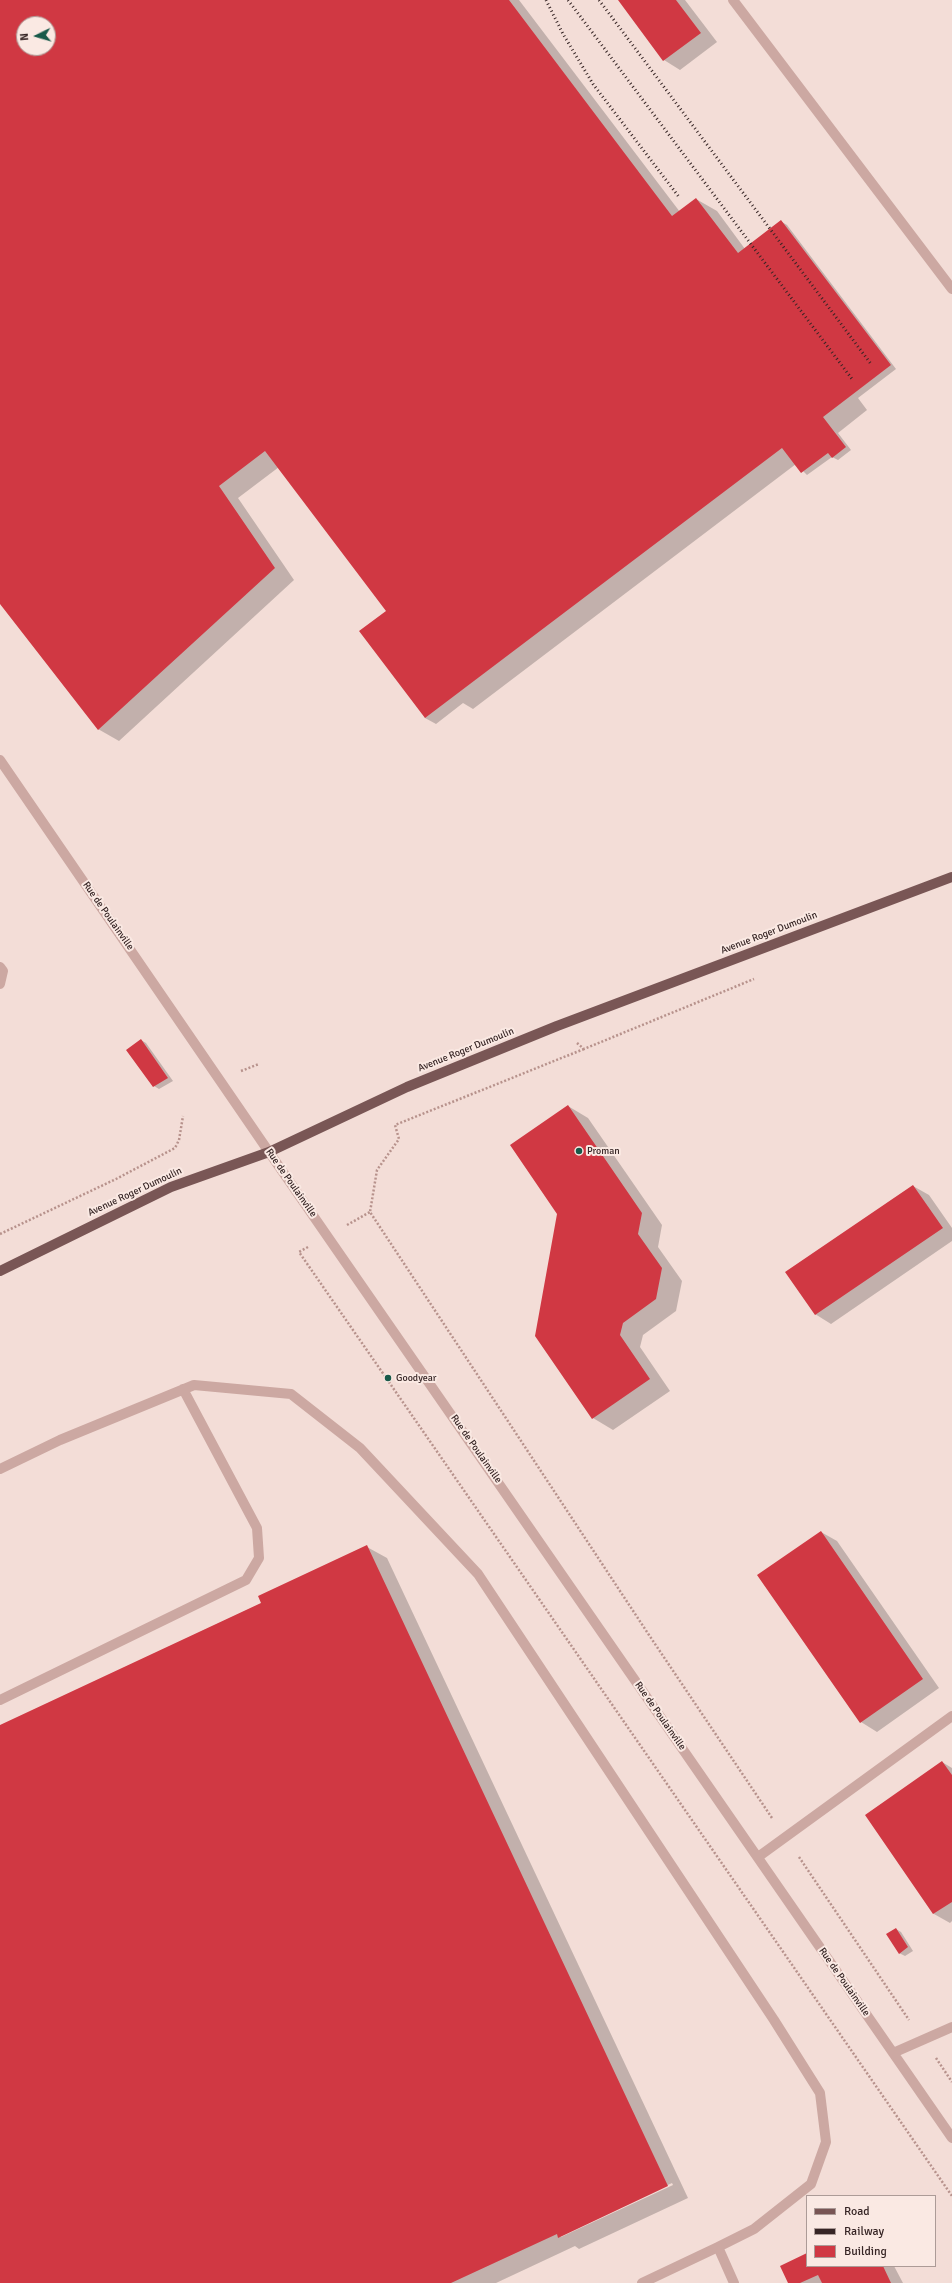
<!DOCTYPE html>
<style>
body{margin:0}
#map{position:relative;width:952px;height:2283px;overflow:hidden;background:#f3ddd7;font-family:Signika,sans-serif}
canvas{display:block}
.legend{position:absolute;left:806px;top:2195px;width:130px;height:72px;box-sizing:border-box;background:#fae9e3;border:1px solid #ac9b97;margin:0;padding:5px 7px;list-style:none;font-size:12px;color:#362525}
.legend li{display:flex;align-items:center;gap:8px;height:20px}
.legend b{width:20px;border:1px solid #ac9b97}
.north{position:absolute;left:16px;top:16px;width:40px;height:40px;box-sizing:border-box;background:#fae9e3;border:1px solid #ac9b97;border-radius:50%;rotate:265deg;font-size:11px;font-weight:700;line-height:16px;text-align:center;color:#362525}
.north::after{content:'';display:block;margin:auto;width:14px;height:18px;background:#185a4a;clip-path:polygon(50% 0,100% 100%,50% 72%,0 100%)}
</style>
<div id="map">
<canvas width="952" height="2283"></canvas>
<ul class="legend">
<li><b style="height:5px;background:#795655"></b>Road</li>
<li><b style="height:5px;background:#362525"></b>Railway</li>
<li><b style="height:11px;background:#d03843"></b>Building</li>
</ul>
<div class="north">N</div>
</div>
<script>
const c = document.querySelector('canvas').getContext('2d');
c.lineJoin = 'round';
function paint(path, color) {
  c.fillStyle = color;
  c.fill(path, 'evenodd');
}
function shape(rows) {
  const path = new Path2D();
  for (const r of rows) {
    path.moveTo(r[0], r[1]);
    for (let i = 2; i < r.length; i += 2) path.lineTo(r[i], r[i + 1]);
  }
  return path;
}
function stroke(path, color, width, dash) {
  c.strokeStyle = color;
  c.lineWidth = width;
  c.lineCap = dash ? 'butt' : 'round';
  c.setLineDash(dash || []);
  c.stroke(path);
}
function label(font, color, halo, rows, align = 'center') {
  c.font = font + ' Signika,sans-serif';
  c.lineWidth = 4;
  c.setLineDash([]);
  c.textBaseline = 'middle';
  c.strokeStyle = halo;
  c.fillStyle = color;
  for (const [text, x, y, turn = 0] of rows) {
    c.save();
    c.translate(x, y);
    c.rotate((+turn || 0) * Math.PI / 180);
    c.textAlign = isNaN(turn) ? turn : align;
    if (halo) c.strokeText(text, 0, 0);
    c.fillText(text, 0, 0);
    c.restore();
  }
}
paint(shape([
 [0,0,519,0,680,212,696,199,717,211,745,249,782,222,787,225,896,369,858,398,867,410,838,433,851,450,838,460,832,457,807,475,796,464,473,709,463,703,436,724,425,718,391,615,279,467,238,498,294,580,119,741,98,729,0,603],
 [24,24,48,24,48,48,24,48],
 [619,0,685,0,717,42,680,70,664,60],
 [141,1040,146,1043,173,1081,159,1089,154,1086],
 [568,1106,588,1118,662,1225,658,1247,682,1281,676,1311,643,1335,640,1347,670,1391,613,1430,593,1418,558,1214],
 [913,1186,929,1195,952,1228,952,1241,831,1324,815,1314],
 [821,1532,837,1541,939,1688,877,1732,861,1722],
 [367,1547,387,1558,688,2198,579,2249,575,2246,496,2283,0,2283,0,1726,262,1603],
 [672,2183,673,2185,561,2237,559,2236],
 [942,1762,952,1768,952,1921,950,1923,934,1914,866,1815],
 [896,1929,901,1932,913,1951,905,1956,899,1953],
 [807,2254,807,2266,894,2266,903,2283,789,2283]
]), '#0003');
paint(shape([
 [0,0,509,0,672,216,696,198,738,253,781,220,891,365,823,417,846,447,832,458,828,453,801,473,782,448,425,718,359,631,386,611,265,451,219,486,275,568,98,730,0,604],
 [24,24,48,24,48,48,24,48],
 [618,0,676,0,701,33,663,61],
 [141,1039,168,1078,153,1087,126,1050],
 [568,1105,642,1213,638,1234,662,1268,656,1299,623,1323,620,1335,650,1379,592,1419,535,1336,557,1214,510,1145],
 [913,1185,943,1228,815,1315,785,1272],
 [821,1531,923,1679,860,1723,757,1575],
 [367,1545,668,2186,558,2238,557,2234,451,2283,0,2283,0,1725,261,1603,258,1596],
 [942,1761,952,1775,952,1902,933,1914,865,1815],
 [896,1928,908,1947,899,1954,886,1934],
 [807,2253,807,2266,883,2266,891,2283,822,2283,818,2275,800,2283,788,2283,780,2266]
]), '#d03843');
stroke(shape([
 [577,1043,584,1049,754,979],
 [584,1049,395,1125,399,1139,377,1170,370,1212,649,1635,772,1818],
 [241,1071,259,1064],
 [347,1225,370,1212],
 [0,1234,116,1179,175,1148,179,1140,183,1116],
 [308,1247,299,1252,952,2196],
 [799,1857,909,2020],
 [936,2058,952,2082]
]), '#b7928c', 2.5, [2, 2]);
stroke(shape([
 [733,0,952,289],
 [0,760,269,1152,952,2138],
 [0,967,3,971,0,984],
 [0,1469,60,1440,194,1385,291,1394,360,1448,478,1574,774,2020,820,2093,826,2142,811,2184,754,2229,718,2247,734,2283],
 [0,1700,246,1580,259,1558,257,1528,183,1389],
 [758,1857,952,1716],
 [893,2053,952,2027],
 [642,2283,718,2247]
]), '#cca8a2', 10);
stroke(shape([
 [0,1271,171,1187,269,1152,407,1087,557,1026,952,877]
]), '#795655', 10);
stroke(shape([
 [546,0,563,34,593,84,679,197],
 [568,0,852,379],
 [599,0,871,364]
]), '#362525', 3, [1, 3]);
for (const [x, y, r, color] of [
 [579,1151,4,"#185a4a"],
 [388,1378,4,"#185a4a"]
]) {
  const dot = new Path2D();
  dot.arc(x, y, r, 0, 2 * Math.PI);
  c.fillStyle = color;
  c.fill(dot);
  stroke(dot, '#fae9e3', 1.5);
}
label('10px', '#362525', '#fae9e3', [
 ["Rue de Poulainville",108,916,55],
 ["Avenue Roger Dumoulin",769,933,-21],
 ["Avenue Roger Dumoulin",466,1050,-22],
 ["Rue de Poulainville",291,1183,55],
 ["Avenue Roger Dumoulin",135,1192,-25],
 ["Rue de Poulainville",476,1449,55],
 ["Rue de Poulainville",660,1716,55],
 ["Rue de Poulainville",844,1982,55]
]);
label('10px', '#362525', '#fae9e3', [
 ["Proman",587,1151],
 ["Goodyear",396,1378]
], 'left');
</script>
